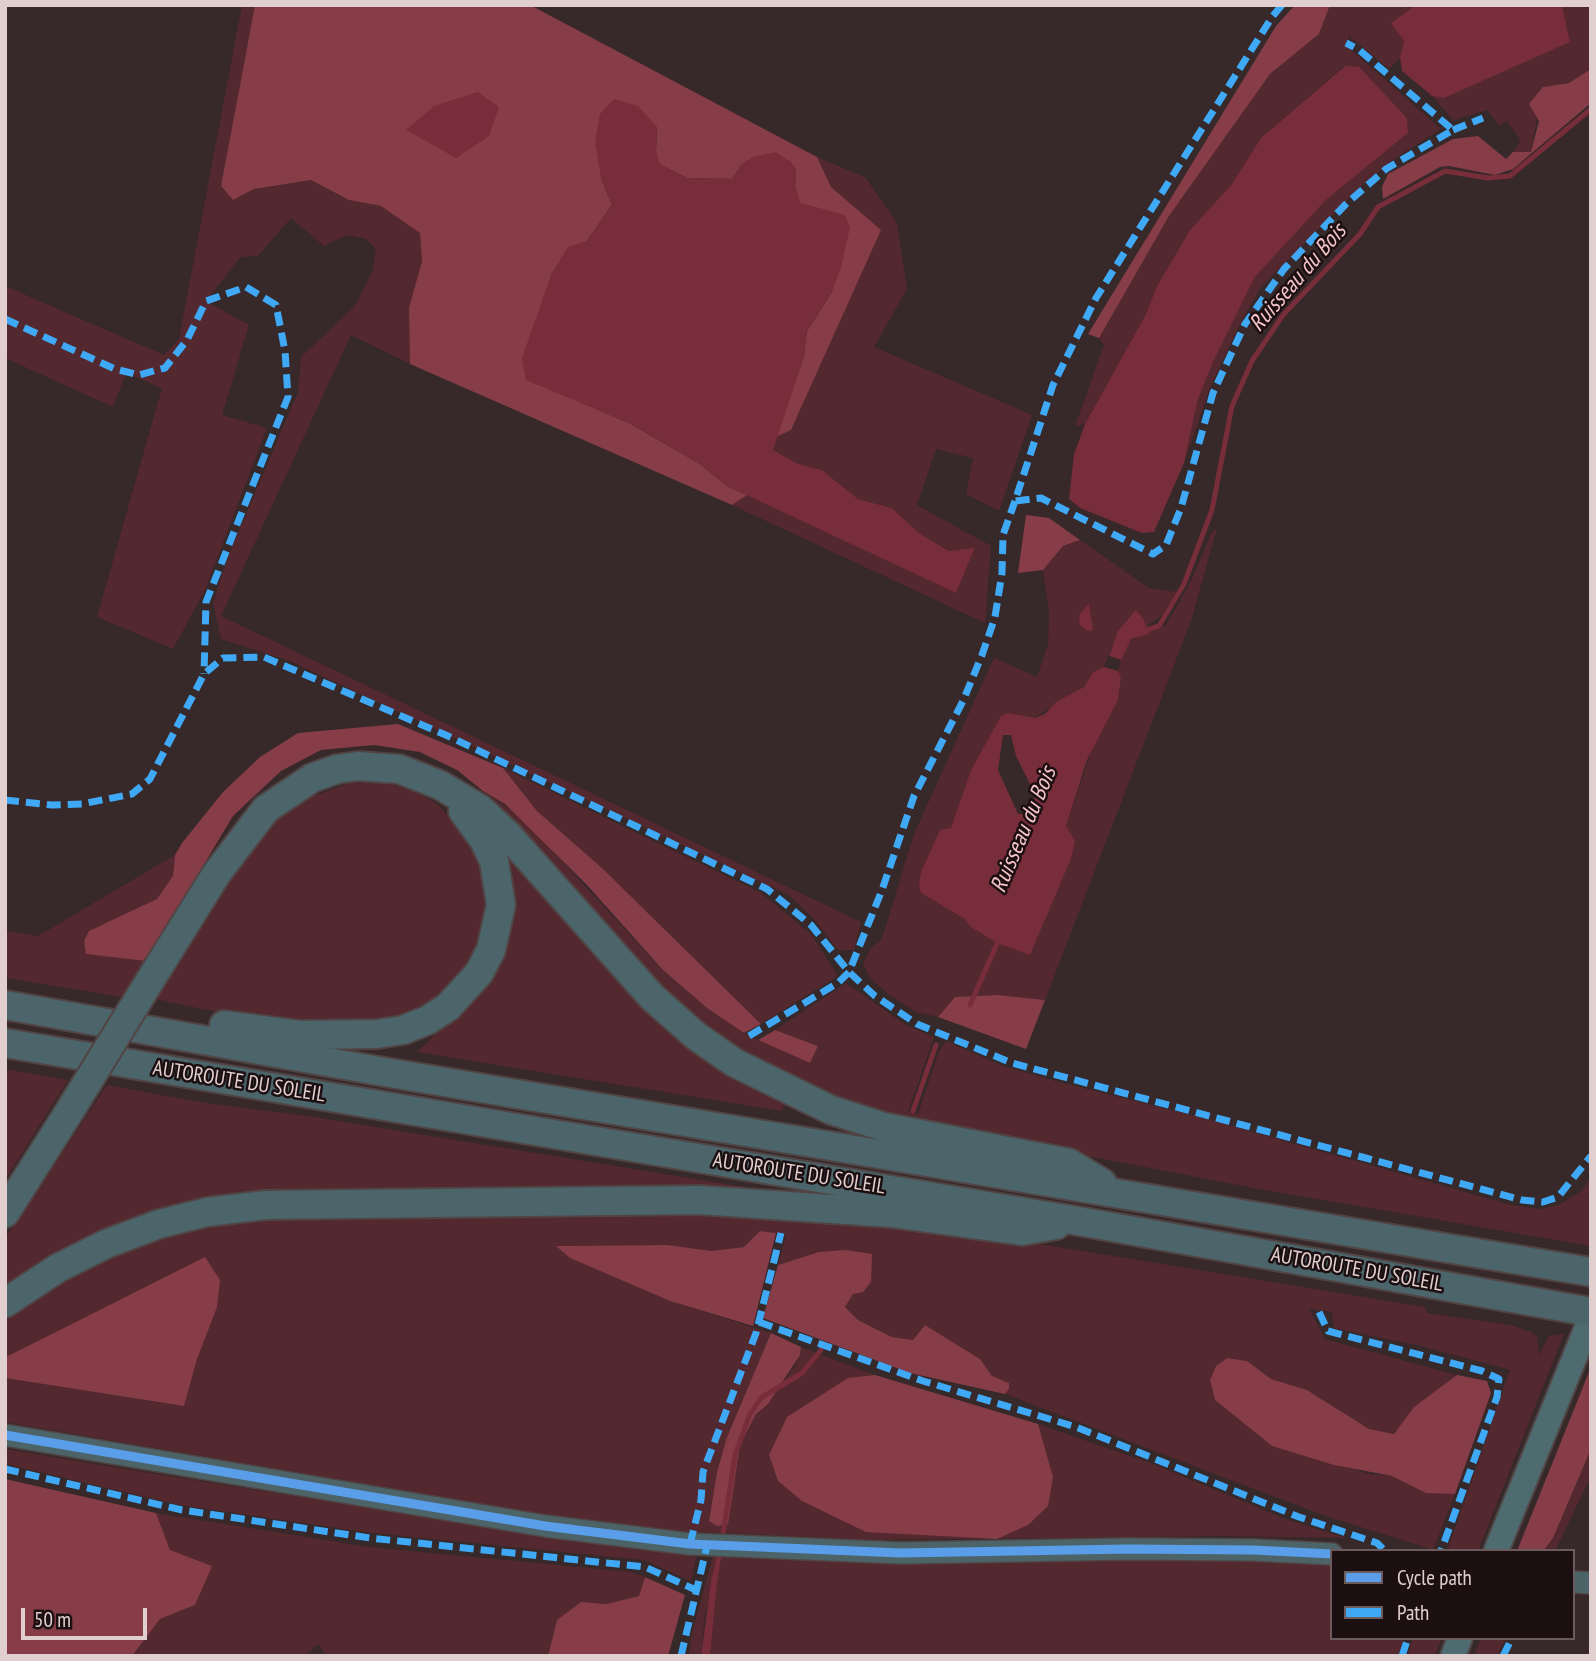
<!DOCTYPE html>
<style>
body{margin:0}
#map{position:relative;width:1596px;height:1661px;overflow:hidden;background:#37282a;font-family:"PT Sans Narrow",sans-serif}
canvas{display:block}
.frame{position:absolute;inset:0;border:7px solid #e1cecf;pointer-events:none}
.legend{position:absolute;left:1330px;top:1549px;width:245px;height:91px;box-sizing:border-box;background:#1c0f11;border:2px solid #6b5b5d;margin:0;padding:9px 12px;list-style:none;font-size:21px;color:#e1cecf}
.legend li{display:flex;align-items:center;gap:14px;height:35px}
.legend b{width:35px;border:2px solid #6b5b5d}
.scale{position:absolute;left:21px;top:1608px;width:126px;height:32px;box-sizing:border-box;border:4px solid #e1cecf;border-top:0;padding-left:9px;font-size:21px;line-height:24px;white-space:nowrap;color:#e1cecf;-webkit-text-stroke:5px #1c0f11;paint-order:stroke}
</style>
<div id="map">
<canvas width="1596" height="1661"></canvas>
<div class="frame"></div>
<ul class="legend">
<li><b style="height:9px;background:#5a9eea"></b>Cycle path</li>
<li><b style="height:9px;background:#3fa9f5"></b>Path</li>
</ul>
<div class="scale">50 m</div>
</div>
<script>
const c = document.querySelector('canvas').getContext('2d');
c.lineJoin = 'round';
function paint(path, color) {
  c.fillStyle = color;
  c.fill(path, 'evenodd');
}
function shape(rows) {
  const path = new Path2D();
  for (const r of rows) {
    path.moveTo(r[0], r[1]);
    for (let i = 2; i < r.length; i += 2) path.lineTo(r[i], r[i + 1]);
  }
  return path;
}
function stroke(path, color, width, dash) {
  c.strokeStyle = color;
  c.lineWidth = width;
  c.lineCap = dash ? 'butt' : 'round';
  c.setLineDash(dash || []);
  c.stroke(path);
}
function label(font, color, halo, rows, align = 'center') {
  c.font = font + ' "PT Sans Narrow",sans-serif';
  c.lineWidth = 5;
  c.setLineDash([]);
  c.textBaseline = 'middle';
  c.strokeStyle = halo;
  c.fillStyle = color;
  for (const [text, x, y, turn = 0] of rows) {
    c.save();
    c.translate(x, y);
    c.rotate((+turn || 0) * Math.PI / 180);
    c.textAlign = isNaN(turn) ? turn : align;
    if (halo) c.strokeText(text, 0, 0);
    c.fillText(text, 0, 0);
    c.restore();
  }
}
paint(shape([
 [242,5,255,5,221,186,233,200,254,189,311,180,349,200,381,206,402,219,420,233,422,261,409,308,410,364,351,335,221,616,861,922,854,950,838,950,814,919,789,895,290,661,221,639,213,603,229,554,298,392,301,357,354,307,372,272,376,249,366,239,348,235,324,246,291,218,258,256,240,257,206,301,249,325,222,415,267,428,205,590,173,649,97,617,162,388,126,373,113,407,5,358,5,286,164,355,179,339],
 [1330,5,1416,5,1392,23,1404,41,1400,58,1389,69,1348,35,1350,49,1441,129,1394,159,1359,188,1262,286,1242,320,1210,388,1184,463,1198,399,1214,360,1255,277,1326,200,1408,133,1407,117,1344,66,1261,138,1232,184,1190,230,1157,286,1146,314,1085,424,1075,426,1104,345,1099,338,1169,216,1270,74,1319,34],
 [1562,5,1587,5,1591,14,1591,69,1569,83,1543,87,1531,152,1513,152,1521,141,1507,121,1499,125,1487,110,1453,120,1432,96,1444,98,1570,42],
 [817,157,865,177,897,223,907,289,874,347,1032,415,999,511,966,494,973,458,936,449,917,505,991,546,985,623,732,505,747,495,956,593,975,549,950,551,919,533,892,508,858,499,822,470,798,464,773,450,776,437,791,430,880,231,831,187],
 [1217,528,1191,621,1045,1000,998,995,955,997,938,1017,916,1012,888,994,870,978,863,964,870,949,882,939,914,834,994,658,1037,677,1048,644,1049,611,1043,570,1063,546,1080,540,1149,588,1176,592,1162,615,1145,628,1143,618,1134,610,1118,631,1104,667,1093,672,1084,687,1034,718,1008,713,1001,717,971,770,951,829,940,831,932,851,921,893,1030,955,1071,859,1066,826,1093,747,1118,700,1121,677,1118,671,1123,650,1132,639,1166,625,1191,581,1211,534],
 [503,768,761,893,811,934,838,976,761,1024,602,868,537,811],
 [379,781,416,792,437,804,460,828,476,852,484,876,488,906,481,940,472,965,433,1005,382,1023,330,1025,202,1009,156,999,238,865,273,821,308,798,350,783],
 [483,791,521,817,663,970,707,1008,749,1036,810,1063,818,1046,775,1030,846,983,906,1025,934,1037,908,1112,918,1114,939,1051,946,1041,1003,1066,1059,1082,1207,1119,1511,1205,1539,1209,1559,1205,1581,1191,1591,1178,1591,1246,1259,1189,901,1120,780,1077,685,1014,557,878],
 [486,828,777,1094,784,1103,782,1111,417,1052,447,1023,502,945],
 [175,855,173,876,157,900,90,931,84,941,87,954,146,961,123,997,5,978,5,931,38,936],
 [5,1069,68,1080,5,1180],
 [107,1085,199,1102,314,1117,769,1191,255,1200,5,1295,5,1239],
 [664,1206,864,1220,1058,1247,1425,1307,1427,1313,1511,1325,1531,1332,1537,1337,1539,1355,1549,1336,1564,1334,1478,1551,1447,1551,1510,1370,1421,1346,1334,1328,1332,1312,1309,1309,1325,1339,1457,1375,1414,1407,1395,1434,1369,1429,1307,1390,1271,1379,1247,1361,1227,1358,1216,1366,1210,1380,1215,1400,1272,1446,1370,1474,1392,1476,1426,1493,1455,1494,1433,1550,1320,1514,1005,1394,1009,1389,1009,1383,992,1376,980,1359,925,1325,913,1340,893,1337,858,1320,845,1307,853,1294,819,1252,778,1265,786,1235,760,1231,744,1247,711,1251,668,1245,557,1246,570,1258,670,1301,771,1333,727,1437,717,1472,709,1520,733,1482,740,1445,756,1414,768,1403,796,1364,801,1347,875,1375,848,1378,769,1455,778,1481,802,1501,1053,1478,1038,1424,1153,1464,1288,1520,1346,1538,1221,1536,872,1540,643,1529,516,1510,5,1422,5,1378,184,1406,197,1359,205,1257,5,1358,5,1317,20,1305,121,1247,213,1220],
 [5,1449,255,1490,697,1554,691,1581,643,1560,364,1532,180,1505,5,1464],
 [1591,1449,1591,1476,1555,1551,1540,1551,1544,1550,1553,1538],
 [156,1513,369,1547,631,1572,645,1577,639,1596,607,1604,581,1602,557,1620,548,1656,326,1656,319,1644,305,1656,132,1656,160,1619,195,1605,211,1566,170,1550],
 [713,1555,1115,1558,1332,1564,1332,1638,1404,1638,1398,1656,710,1656,718,1575,705,1613,701,1656,689,1656,691,1637],
 [1413,1638,1442,1638,1435,1656,1407,1656],
 [1481,1638,1506,1638,1497,1656,1474,1656]
]), '#53282e');
paint(shape([
 [255,5,530,5,817,157,831,187,881,230,791,430,776,437,804,356,807,331,832,292,795,188,796,169,742,164,732,179,687,178,659,164,656,152,657,127,601,178,612,205,587,241,568,248,551,275,526,379,629,423,700,464,727,486,747,495,732,505,410,364,409,308,422,261,420,233,381,206,349,200,311,180,254,189,233,200,221,186],
 [1295,5,1330,5,1319,34,1270,74,1169,216,1099,338,1088,334,1276,26],
 [1591,69,1591,103,1513,169,1495,175,1449,166,1440,167,1383,199,1382,187,1388,174,1453,139,1478,136,1506,159,1513,152,1531,152,1539,121,1529,104,1543,87,1569,83],
 [1026,515,1049,518,1080,540,1063,546,1043,570,1018,573],
 [398,724,503,768,537,811,602,868,761,1024,744,1033,707,1008,663,970,586,884,505,804,483,791,457,770,420,752,374,745,321,750,281,771,233,816,146,961,86,954,84,941,89,931,157,899,173,876,175,855,182,843,223,792,260,757,298,733],
 [998,995,1045,1000,1026,1049,938,1017,955,997],
 [775,1030,818,1046,810,1063,758,1040],
 [760,1231,776,1233,753,1326,670,1301,570,1258,556,1246,668,1245,711,1251,744,1247],
 [846,1250,872,1254,871,1282,863,1292,853,1294,845,1307,858,1320,892,1337,913,1340,925,1325,980,1359,992,1376,1009,1383,1009,1389,1005,1394,910,1373,763,1318,778,1265,819,1252],
 [205,1257,220,1280,217,1307,197,1359,184,1406,5,1378,5,1358,10,1355],
 [771,1333,801,1347,800,1355,768,1404,756,1414,740,1445,728,1524,717,1526,709,1521,717,1472,727,1437],
 [1227,1358,1247,1361,1271,1379,1307,1390,1369,1429,1394,1434,1414,1407,1457,1375,1487,1381,1491,1393,1455,1494,1426,1493,1392,1476,1334,1465,1272,1446,1215,1400,1210,1380,1216,1366],
 [1591,1367,1591,1449,1553,1538,1544,1550,1517,1551],
 [875,1375,1038,1424,1053,1477,1048,1506,1028,1525,997,1539,866,1532,802,1501,778,1481,769,1455,787,1417,848,1378],
 [5,1479,156,1513,170,1550,212,1566,195,1605,160,1619,132,1656,5,1656],
 [645,1577,685,1595,668,1656,548,1656,557,1620,581,1602,607,1604,639,1596]
]), '#863d47');
paint(shape([
 [1416,5,1562,5,1570,42,1444,98,1432,96,1402,71,1400,58,1404,41,1391,23],
 [1345,66,1359,67,1407,118,1408,133,1326,200,1255,277,1214,360,1198,399,1184,463,1154,532,1142,533,1080,508,1069,499,1074,454,1085,424,1146,314,1157,286,1190,230,1232,184,1261,138],
 [478,92,499,107,489,136,456,158,406,130,434,106],
 [614,99,638,106,657,127,656,152,660,164,687,178,732,179,742,164,753,157,776,152,791,162,796,169,795,188,801,203,845,215,850,227,842,264,832,292,807,331,804,356,773,450,798,464,822,470,858,499,892,508,919,533,949,551,975,548,956,593,727,486,700,464,629,423,526,380,522,358,551,275,568,247,587,241,612,205,601,178,595,142,600,114],
 [1089,604,1093,630,1087,631,1080,625,1079,615],
 [1135,610,1143,618,1149,634,1131,639,1121,660,1109,656,1118,631],
 [1104,667,1118,671,1121,677,1118,700,1087,760,1066,826,1075,841,1071,859,1030,955,997,943,971,927,965,919,921,893,919,885,921,872,940,830,951,828,971,770,1001,716,1008,713,1035,718,1045,714,1056,702,1084,687,1093,672],
 [1003,735,1011,735,1016,756,1035,794,1034,807,1026,814,1018,814,998,770],
 [718,1574,710,1656,701,1656,712,1575]
]), '#782d3a');
stroke(shape([
 [1140,632,1159,626,1184,584,1212,510,1232,406,1252,361,1283,315,1360,234,1378,207,1445,171,1488,178,1510,176,1591,109],
 [970,1005,1000,937],
 [913,1111,936,1045],
 [722,1541,735,1455,750,1414,761,1398,802,1373,821,1350],
 [715,1579,720,1550]
]), '#782d3a', 5);
const secondary = shape([
 [5,1435,545,1526,690,1544,901,1553,1128,1549,1253,1550,1332,1554],
 [1573,1582,1591,1583]
]);
const primary = shape([
 [1496,1551,1591,1317],
 [1453,1656,1460,1638]
]);
const highway = shape([
 [159,966,217,873,266,809,312,778,337,769,358,766,399,769,440,785,480,809,507,834,652,997,696,1036,735,1063,831,1110,884,1127,1069,1163,1102,1183],
 [5,1005,390,1073,1591,1272],
 [224,1025,300,1035,377,1034,403,1030,428,1020,448,1007,479,973,491,950,501,905,494,861,484,840,463,811],
 [5,1043,1078,1221,1591,1312],
 [5,1213,69,1112],
 [5,1303,58,1268,106,1244,159,1224,207,1212,266,1205,699,1200,891,1213,1022,1231,1056,1225]
]);
stroke(secondary, '#514445', 24);
stroke(primary, '#514445', 28);
stroke(highway, '#514445', 32);
stroke(secondary, '#4c6468', 21);
stroke(primary, '#4e6b70', 24);
stroke(highway, '#4b656a', 28);
const highwayBridge = shape([
 [69,1112,159,966]
]);
stroke(highwayBridge, '#514445', 32, []);
stroke(highwayBridge, '#4b656a', 28);
stroke(shape([
 [1282,5,1272,17,1096,298,1053,385,1015,501,1041,498,1153,554,1166,545,1181,508,1213,393,1245,324,1284,269,1345,205,1386,169,1453,130,1358,49,1346,43],
 [1453,130,1483,118],
 [5,319,115,369,139,375,165,368,187,340,206,301,246,287,276,305,285,351,288,397,206,602,204,674],
 [5,800,52,805,82,804,132,794,150,779,204,674,223,658,264,657,448,736,767,889,811,925,849,972,875,996,917,1024,1012,1063,1522,1200,1543,1202,1558,1197,1591,1156],
 [749,1036,838,983,849,972,882,890,914,796,963,701,982,655,995,617,1002,573,1003,535,1015,501],
 [1319,1312,1328,1331,1482,1371,1499,1379,1497,1397,1441,1551],
 [759,1322,923,1381,1076,1427,1299,1517,1377,1543,1385,1551],
 [5,1469,182,1510,370,1538,645,1567,696,1590],
 [690,1544,701,1500,703,1472,756,1333,781,1233],
 [681,1656,707,1546],
 [1402,1656,1408,1638],
 [1503,1656,1512,1638]
]), '#3fa9f5', 7, [14, 7]);
stroke(shape([
 [5,1435,545,1526,690,1544,901,1553,1128,1549,1253,1550,1332,1554]
]), '#5a9eea', 9);
label('21px', '#e1cecf', '#1c0f11', [
 ["AUTOROUTE DU SOLEIL",239,1082,9],
 ["AUTOROUTE DU SOLEIL",799,1174,9],
 ["AUTOROUTE DU SOLEIL",1357,1270,10]
]);
label('italic 23px', '#f5c4c8', '#1c0f11', [
 ["Ruisseau du Bois",1298,278,-49],
 ["Ruisseau du Bois",1024,830,-67]
]);
</script>
